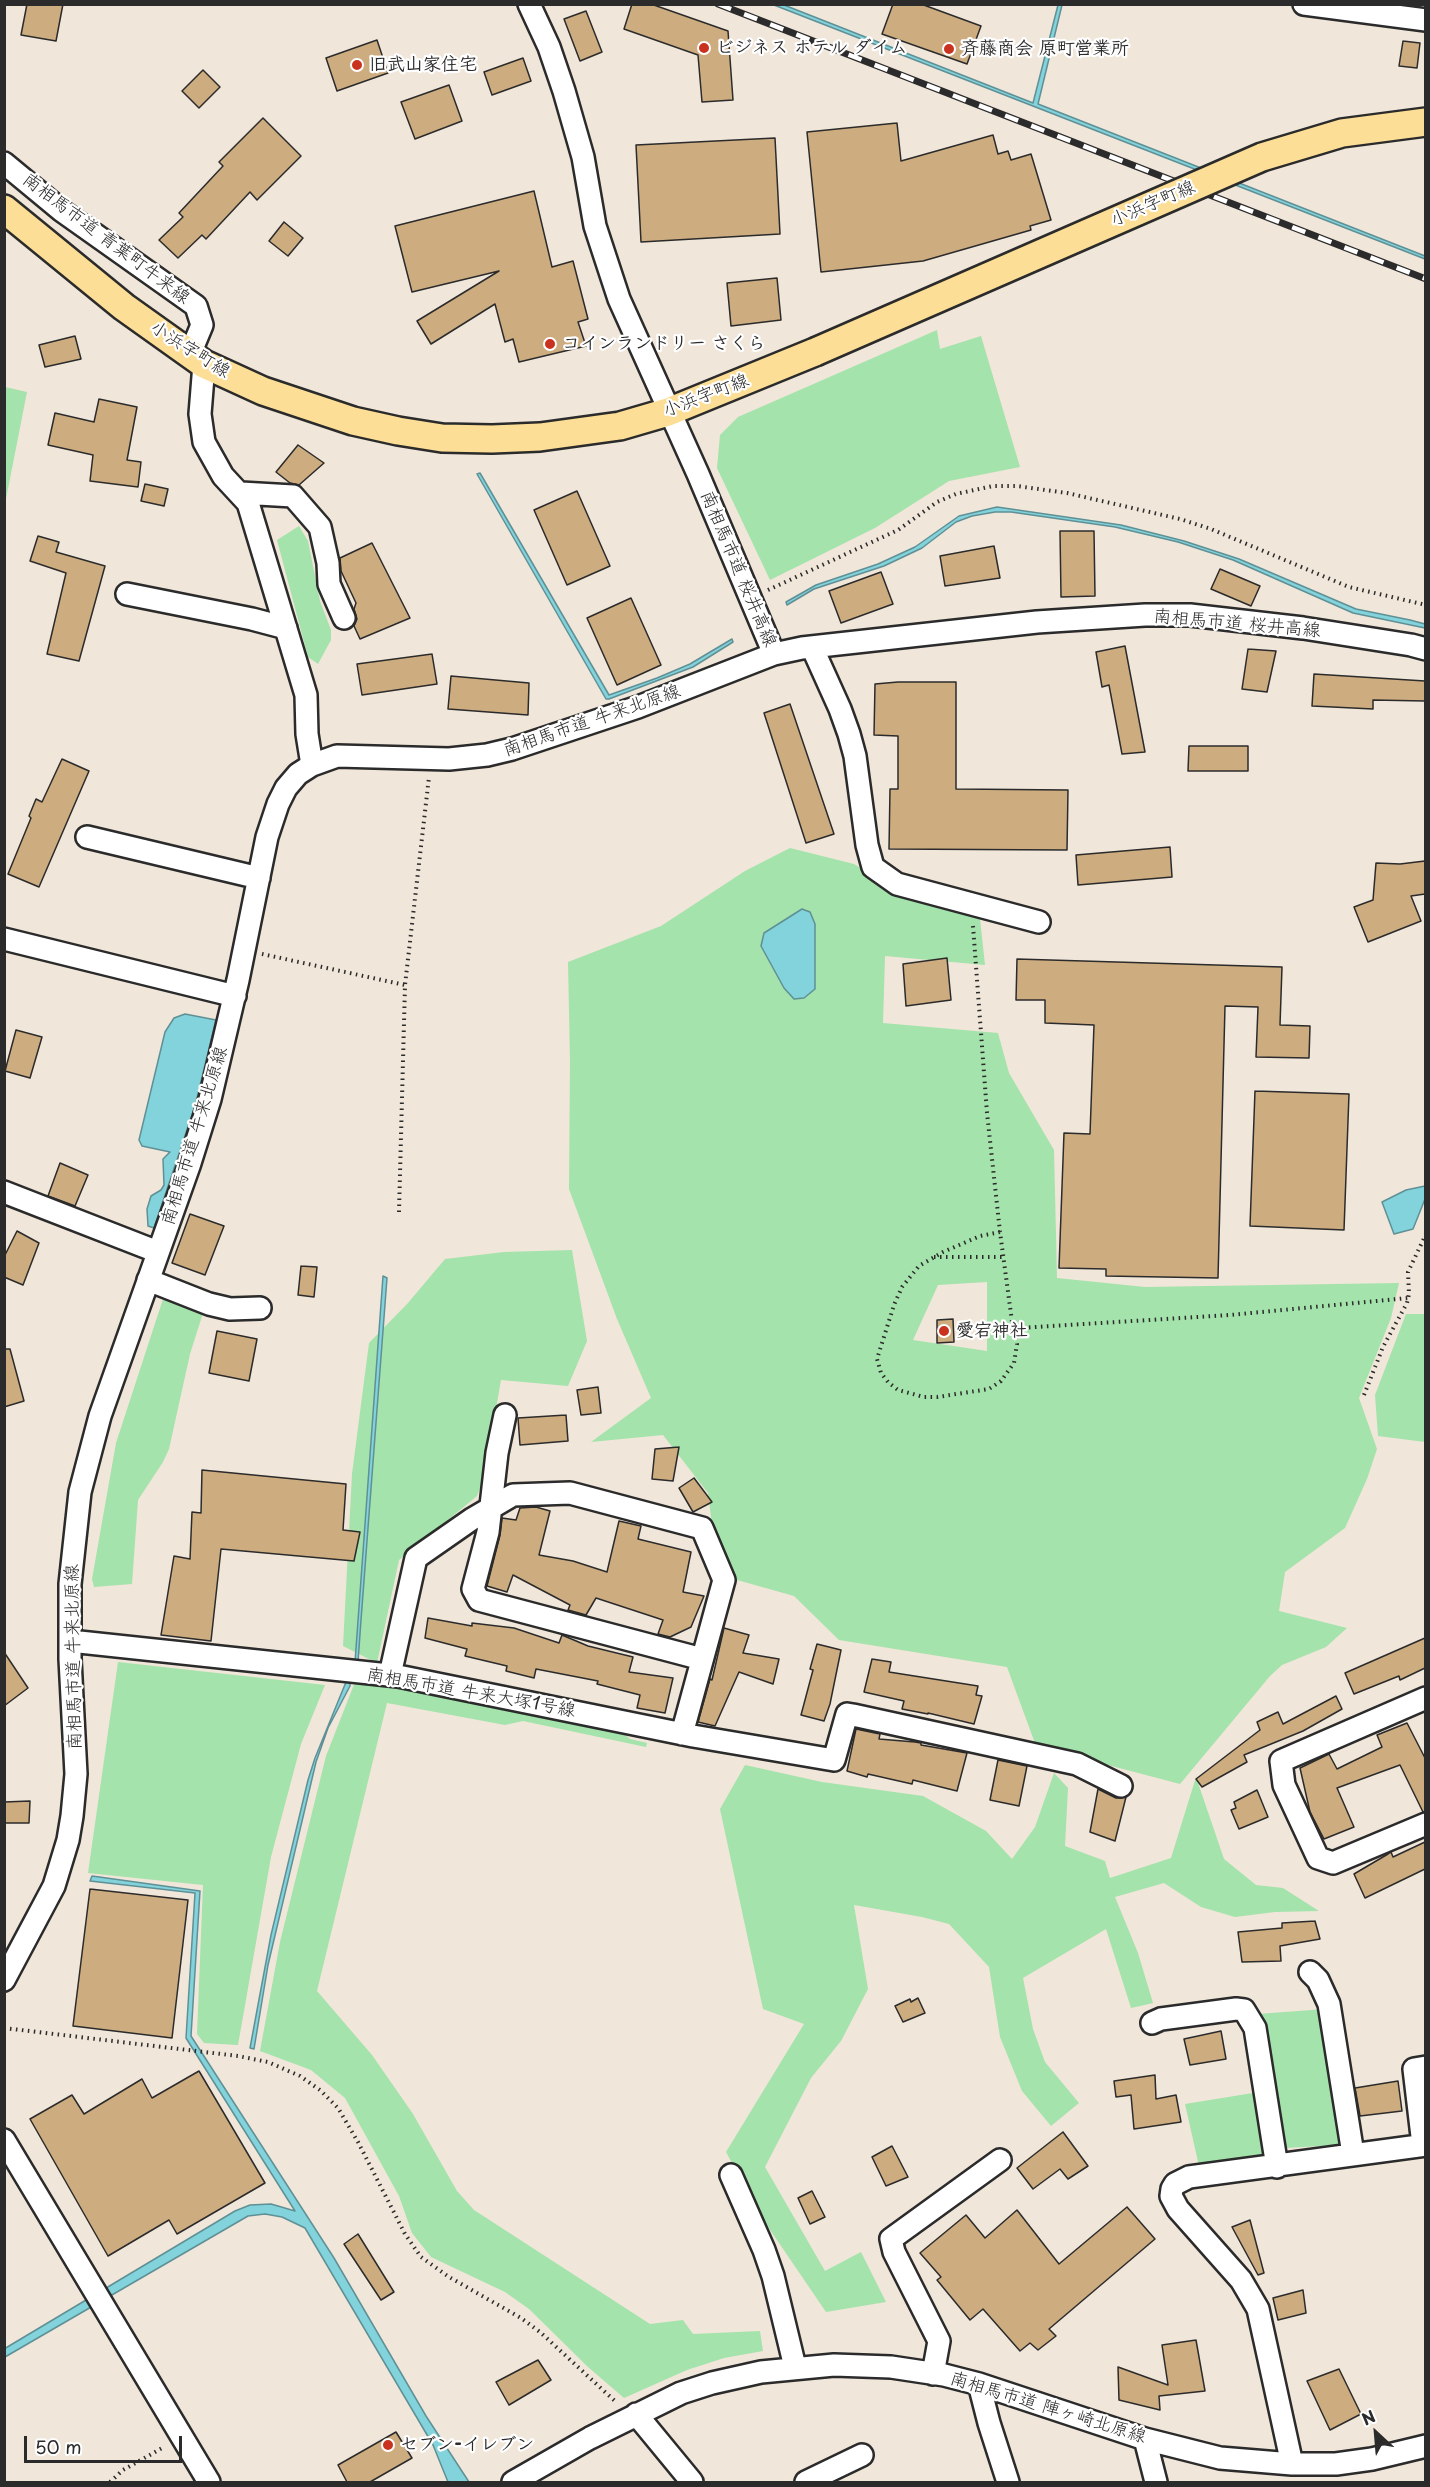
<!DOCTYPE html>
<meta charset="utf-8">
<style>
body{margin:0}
#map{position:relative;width:1430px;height:2487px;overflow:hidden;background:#f0e6d9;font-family:"Playpen Sans",sans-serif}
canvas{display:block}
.frame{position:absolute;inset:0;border:6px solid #2b2b2b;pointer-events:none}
.north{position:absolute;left:1346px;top:2403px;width:60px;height:60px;-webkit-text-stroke:4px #fff;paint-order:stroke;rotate:334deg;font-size:16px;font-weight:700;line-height:24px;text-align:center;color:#2b2b2b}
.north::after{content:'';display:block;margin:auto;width:21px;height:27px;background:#2b2b2b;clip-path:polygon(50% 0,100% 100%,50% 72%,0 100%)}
.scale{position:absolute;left:24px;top:2436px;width:158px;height:27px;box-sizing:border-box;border:3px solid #2b2b2b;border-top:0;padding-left:8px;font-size:18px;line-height:21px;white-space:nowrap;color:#2b2b2b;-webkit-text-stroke:4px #fff;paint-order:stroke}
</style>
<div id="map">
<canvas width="1430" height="2487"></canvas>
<div class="frame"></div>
<div class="north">N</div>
<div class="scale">50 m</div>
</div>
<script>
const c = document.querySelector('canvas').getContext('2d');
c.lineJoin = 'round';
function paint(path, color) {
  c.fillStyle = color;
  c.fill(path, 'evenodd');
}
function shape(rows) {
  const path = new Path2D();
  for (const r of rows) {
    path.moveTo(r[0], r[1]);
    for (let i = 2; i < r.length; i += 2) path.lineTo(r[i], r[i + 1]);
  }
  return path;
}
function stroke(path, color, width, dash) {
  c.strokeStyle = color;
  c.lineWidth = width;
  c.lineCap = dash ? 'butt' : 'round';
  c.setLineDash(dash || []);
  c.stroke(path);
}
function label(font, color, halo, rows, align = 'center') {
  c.font = font + ' "Playpen Sans","Klee One",sans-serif';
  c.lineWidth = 4.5;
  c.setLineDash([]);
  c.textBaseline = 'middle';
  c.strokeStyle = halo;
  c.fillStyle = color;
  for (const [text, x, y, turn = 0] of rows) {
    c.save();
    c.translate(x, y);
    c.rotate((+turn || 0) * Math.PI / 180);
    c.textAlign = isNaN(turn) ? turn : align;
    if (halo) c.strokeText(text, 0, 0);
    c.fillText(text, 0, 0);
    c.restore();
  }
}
paint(shape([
 [937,330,940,349,981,336,1020,467,949,481,875,528,770,580,717,468,720,435,738,417],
 [5,387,27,392,5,504,4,387],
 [299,526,308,541,320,601,331,630,331,640,318,664,308,657,277,540],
 [790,848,854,864,900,892,980,919,985,965,885,956,883,1023,998,1033,1009,1073,1054,1150,1057,1278,1145,1287,1399,1283,1391,1318,1359,1398,1377,1449,1367,1479,1345,1528,1285,1572,1279,1611,1347,1628,1326,1647,1282,1665,1270,1676,1180,1784,1036,1746,1007,1667,839,1640,794,1596,730,1578,714,1541,708,1493,663,1435,591,1442,651,1398,617,1319,569,1189,570,1061,568,962,661,926,745,871],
 [987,1282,987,1351,913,1340,938,1285],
 [572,1250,587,1341,568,1386,501,1380,484,1478,477,1496,399,1560,377,1663,343,1646,352,1474,369,1343,408,1303,445,1259,504,1252],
 [163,1299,203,1313,190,1354,169,1449,163,1462,138,1500,132,1584,94,1587,92,1579,116,1443],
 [1406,1314,1425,1314,1425,1442,1378,1436,1375,1395],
 [118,1662,325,1685,301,1744,271,1857,238,2045,204,2043,197,2034,203,1885,88,1873],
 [355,1682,396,1685,623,1733,630,1739,647,1743,646,1747,523,1721,505,1725,387,1703,317,1991,372,2055,413,2114,457,2191,474,2210,650,2324,683,2320,693,2334,760,2331,763,2351,724,2358,687,2370,624,2398,588,2367,529,2309,505,2292,431,2257,412,2233,399,2196,345,2098,311,2070,260,2051,280,1942,326,1756],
 [745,1765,822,1782,923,1796,986,1831,1012,1859,1035,1827,1054,1773,1068,1788,1065,1846,1105,1861,1110,1878,1171,1858,1196,1777,1224,1859,1256,1885,1283,1888,1319,1911,1275,1912,1235,1917,1201,1907,1164,1883,1115,1897,1138,1953,1153,2003,1131,2008,1106,1929,1023,1978,1033,2029,1045,2062,1079,2103,1051,2126,1022,2091,1000,2037,989,1967,949,1924,922,1917,854,1905,868,1989,841,2041,811,2078,765,2167,825,2271,861,2252,886,2302,826,2312,764,2221,726,2152,804,2024,763,2009,720,1809],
 [1325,2009,1342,2145,1284,2148,1258,2014],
 [1259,2092,1268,2144,1265,2158,1199,2166,1185,2104]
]), '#a4e3ab');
const water = shape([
 [774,5,784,5,1033,103,1058,5,1062,5,1038,104,1425,256,1425,259,774,5],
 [480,473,609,695,657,678,690,664,732,639,733,642,693,667,609,699,606,699,477,474,480,473],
 [997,507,1121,525,1184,541,1239,559,1356,609,1410,620,1425,624,1425,628,1353,613,1233,560,1178,542,1115,527,1011,512,995,512,972,516,956,522,922,548,884,566,814,589,787,605,786,602,816,585,878,564,915,547,959,516,997,507],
 [802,909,810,912,815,924,815,989,804,998,794,999,784,988,761,946,764,933,802,909],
 [185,1014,216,1020,195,1106,154,1228,148,1226,147,1209,151,1196,161,1190,164,1185,163,1159,170,1152,142,1146,139,1140,165,1032,174,1018,185,1014],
 [1425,1186,1425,1199,1413,1229,1394,1234,1382,1202,1406,1190,1425,1186],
 [383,1276,387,1278,361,1620,358,1662,355,1662,383,1276],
 [346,1682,350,1683,350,1686,328,1728,316,1762,268,1965,254,2049,250,2048,271,1935,308,1780,315,1758,346,1682],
 [92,1876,200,1891,191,2036,334,2258,426,2416,469,2482,448,2482,433,2445,305,2228,282,2217,265,2214,248,2216,5,2357,4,2349,235,2211,250,2205,271,2204,295,2211,186,2038,195,1893,90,1881,92,1876]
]);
paint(water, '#82d3dc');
stroke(water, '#5f9095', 1.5);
const building = shape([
 [27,4,63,4,56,41,21,35,27,4],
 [632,4,651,4,728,31,733,100,702,102,698,55,624,29,632,4],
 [893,4,921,4,981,26,967,64,882,34,893,4],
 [586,11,602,52,580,61,564,19,586,11],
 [377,40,388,73,337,91,326,58,377,40],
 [1403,41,1420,43,1417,68,1399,66,1403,41],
 [523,58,531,81,492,95,484,72,523,58],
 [203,70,220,87,199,108,182,91,203,70],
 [449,85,462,121,415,139,401,102,449,85],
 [263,118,301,156,257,200,250,192,206,239,202,235,178,258,159,240,183,217,179,213,223,166,219,162,263,118],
 [897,123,901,161,993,135,998,154,1008,151,1011,160,1031,154,1051,220,1030,226,1031,230,923,261,821,272,807,132,897,123],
 [775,138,780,234,641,242,636,145,775,138],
 [534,191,552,267,573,261,588,319,578,322,586,346,519,362,513,339,505,342,495,304,431,344,417,321,499,271,412,292,395,226,534,191],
 [284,222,303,238,288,256,269,241,284,222],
 [777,278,781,320,731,326,727,283,777,278],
 [75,336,81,359,45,367,39,345,75,336],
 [99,399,137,407,127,460,141,462,138,487,90,481,93,455,48,445,55,413,94,422,99,399],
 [298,445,324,463,299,485,290,483,276,472,298,445],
 [145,484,168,489,164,506,141,501,145,484],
 [577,491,610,566,567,585,534,510,577,491],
 [1060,531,1094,531,1095,596,1061,597,1060,531],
 [38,536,59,542,56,552,105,566,79,661,47,654,66,573,30,561,38,536],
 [372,543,410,618,360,639,354,626,357,619,354,609,356,603,341,571,340,558,372,543],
 [994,546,1000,578,945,586,940,556,994,546],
 [1220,569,1260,586,1251,606,1211,589,1220,569],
 [881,572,893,604,841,623,829,591,881,572],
 [631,598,661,665,617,685,587,618,631,598],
 [1125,646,1145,752,1122,754,1109,685,1102,687,1096,652,1125,646],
 [1248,649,1276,651,1267,692,1242,689,1248,649],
 [432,654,437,684,362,695,357,664,432,654],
 [1314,674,1425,681,1425,701,1373,700,1373,709,1312,706,1314,674],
 [451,676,529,683,528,715,448,709,451,676],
 [898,682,956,682,956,789,1068,790,1067,850,889,849,890,789,898,789,898,736,874,735,875,684,898,682],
 [790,704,834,834,806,843,764,713,790,704],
 [1189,746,1248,746,1248,771,1188,771,1189,746],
 [62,759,89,771,39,887,8,874,31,818,29,816,36,799,42,802,62,759],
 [1170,847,1172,877,1078,885,1076,855,1170,847],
 [1425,861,1425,894,1411,896,1421,921,1368,942,1354,907,1373,900,1376,863,1400,864,1425,861],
 [947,958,951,1000,906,1006,903,964,947,958],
 [1017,959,1282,967,1280,1025,1310,1026,1309,1058,1256,1057,1258,1007,1225,1006,1218,1278,1106,1276,1106,1269,1059,1268,1064,1133,1090,1134,1094,1025,1045,1023,1045,1000,1016,1000,1017,959],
 [16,1030,42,1037,30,1078,5,1071,16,1030],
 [1255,1091,1349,1094,1344,1230,1250,1226,1255,1091],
 [60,1163,88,1175,75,1206,48,1196,60,1163],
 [190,1214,224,1226,205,1275,172,1263,190,1214],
 [17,1231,39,1243,23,1285,4,1277,4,1257,17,1231],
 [301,1266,317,1267,314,1297,298,1295,301,1266],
 [953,1319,954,1342,937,1343,937,1320,953,1319],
 [217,1331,257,1339,249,1381,209,1373,217,1331],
 [4,1349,10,1349,24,1401,4,1407,4,1349],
 [598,1387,601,1413,581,1415,577,1390,598,1387],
 [566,1415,568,1441,520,1445,518,1418,566,1415],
 [679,1447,673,1481,652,1479,655,1449,679,1447],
 [202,1470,346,1484,343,1530,360,1532,354,1561,221,1549,211,1641,161,1635,174,1556,190,1559,192,1512,201,1513,202,1470],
 [694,1478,712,1502,693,1512,679,1488,694,1478],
 [536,1507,550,1511,539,1555,573,1561,607,1572,619,1521,641,1526,638,1539,691,1552,683,1592,704,1596,691,1627,670,1637,658,1634,663,1620,596,1598,586,1615,568,1610,570,1605,513,1575,507,1592,487,1586,500,1535,502,1518,516,1520,520,1508,536,1507],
 [428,1618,472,1626,472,1623,514,1628,559,1643,562,1635,588,1646,633,1657,629,1672,673,1678,665,1713,637,1708,640,1695,597,1684,598,1681,536,1669,534,1678,506,1671,507,1666,465,1656,467,1649,425,1638,428,1618],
 [724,1628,749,1635,743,1653,779,1659,773,1684,739,1672,715,1726,698,1722,710,1679,712,1680,724,1628],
 [1425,1638,1425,1668,1400,1680,1399,1676,1354,1694,1345,1673,1425,1638],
 [817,1644,841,1650,830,1704,824,1721,801,1715,813,1670,810,1669,817,1644],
 [4,1652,28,1688,4,1706,4,1652],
 [872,1659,891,1662,889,1672,978,1686,976,1695,982,1696,974,1724,928,1713,928,1714,902,1709,904,1701,864,1692,872,1659],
 [1336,1696,1342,1709,1303,1731,1244,1755,1247,1762,1202,1787,1196,1779,1260,1730,1257,1722,1278,1712,1283,1724,1336,1696],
 [1407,1723,1425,1758,1425,1812,1423,1812,1400,1765,1337,1788,1354,1827,1324,1839,1310,1812,1300,1768,1329,1754,1337,1769,1382,1747,1377,1735,1407,1723],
 [856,1729,880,1734,879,1739,915,1742,921,1743,921,1745,967,1753,957,1791,913,1780,912,1784,868,1774,867,1777,847,1771,856,1729],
 [998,1760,1027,1766,1019,1806,990,1800,998,1760],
 [1098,1789,1116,1798,1126,1797,1115,1841,1090,1832,1098,1789],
 [1257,1790,1268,1817,1239,1829,1231,1810,1236,1808,1234,1802,1257,1790],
 [30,1801,29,1823,4,1823,4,1802,30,1801],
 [1425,1842,1425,1869,1365,1898,1354,1874,1388,1854,1391,1852,1393,1857,1425,1842],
 [90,1889,188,1900,172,2038,73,2026,90,1889],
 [1315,1921,1320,1939,1280,1946,1281,1961,1242,1962,1238,1932,1282,1928,1282,1923,1315,1921],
 [918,1998,925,2013,903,2022,895,2006,910,1999,911,2002,918,1998],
 [1221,2031,1226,2059,1190,2065,1184,2039,1221,2031],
 [199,2071,265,2183,177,2234,169,2220,108,2256,30,2119,72,2095,84,2114,142,2079,152,2098,199,2071],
 [1155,2075,1156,2099,1176,2095,1181,2122,1134,2129,1131,2095,1116,2097,1114,2081,1155,2075],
 [1398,2081,1402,2111,1360,2116,1355,2088,1398,2081],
 [1063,2132,1088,2166,1068,2179,1060,2169,1033,2189,1017,2168,1063,2132],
 [892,2146,908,2177,886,2186,872,2157,892,2146],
 [812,2191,825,2217,810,2224,798,2198,812,2191],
 [1127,2207,1155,2239,1049,2329,1056,2336,1038,2350,1030,2343,1020,2351,983,2309,970,2320,937,2280,941,2277,920,2253,966,2215,985,2238,1017,2210,1059,2264,1127,2207],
 [1250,2220,1264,2273,1258,2275,1232,2227,1250,2220],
 [358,2234,394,2292,381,2300,344,2244,358,2234],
 [1303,2290,1306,2313,1278,2320,1273,2298,1303,2290],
 [1196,2340,1205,2391,1159,2396,1160,2410,1119,2400,1118,2367,1168,2385,1162,2345,1196,2340],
 [538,2360,551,2380,509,2405,496,2382,538,2360],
 [1339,2369,1361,2414,1330,2430,1307,2381,1339,2369],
 [396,2432,412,2458,370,2482,347,2482,338,2465,396,2432]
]);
paint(building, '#cdac80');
stroke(building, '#2b2b2b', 1.5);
const minor = shape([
 [529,4,549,47,564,91,583,157,595,226,619,299,698,474,774,654,802,648,1037,622,1145,615,1190,615,1303,628,1411,645,1426,649],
 [1304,4,1426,20],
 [4,163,62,211,196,306,202,325,190,354],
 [204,364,200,414,204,442,223,476,248,503,306,695,307,734,312,765],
 [241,493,293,496,320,527,328,563,329,584,344,618],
 [127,594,252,619,286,628],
 [812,647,840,709,849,734,855,756,867,845,873,867,897,884,1039,922],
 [87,837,259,878],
 [4,939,235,996],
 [4,1192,158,1252],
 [148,1280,209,1304,230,1309,260,1308],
 [505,1415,497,1453,488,1532,473,1589,479,1600,702,1659],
 [70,1641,398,1676,693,1736,834,1760,847,1714,853,1715,1077,1764,1121,1786],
 [390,1675,416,1558,472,1519,513,1495,570,1493,702,1528,724,1580,682,1734],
 [1426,1698,1281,1761,1284,1785,1318,1858,1333,1863,1426,1824],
 [1310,1972,1318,1980,1329,2004,1353,2154],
 [4,1980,54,1886,68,1840,72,1816,76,1774,70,1659,70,1584,80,1492,100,1416,189,1166,210,1099,238,980,267,837,278,804,286,788,298,774,312,765,337,756,449,759,487,755,512,749,638,707,774,654],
 [1152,2023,1161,2019,1236,2009,1244,2010,1255,2028,1277,2167],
 [4,2140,209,2482],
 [1423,2145,1414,2069,1426,2067],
 [731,2175,764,2250,773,2276,795,2367],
 [933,2374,939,2341,894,2252,891,2239,1000,2160],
 [979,2384,989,2423,1008,2482],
 [636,2414,692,2482],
 [1145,2439,1156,2482],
 [1292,2464,1258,2309,1241,2280,1178,2209,1171,2196,1172,2189,1175,2184,1189,2177,1426,2145],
 [513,2482,590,2438,681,2393,712,2383,761,2372,834,2365,891,2367,944,2375,979,2384,1145,2439,1220,2458,1292,2464,1336,2464,1372,2459,1426,2446],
 [806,2482,862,2455]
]);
const major = shape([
 [4,209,124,307,204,364,263,391,353,421,398,431,442,438,492,439,540,437,620,426,668,412,815,352]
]);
stroke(minor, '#2b2b2b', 26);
stroke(major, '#2b2b2b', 32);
stroke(shape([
 [768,590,898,530,937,502,956,494,993,486,1017,486,1067,493,1180,519,1211,529,1349,587,1426,605],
 [973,926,987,1113,1000,1232,1013,1329,1017,1344,1014,1363,1001,1381,989,1389,937,1397,924,1397,898,1390,888,1382,881,1373,877,1359,894,1305,902,1287,919,1266,943,1252,980,1236,1000,1232],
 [262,954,405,985],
 [399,1212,405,985,429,777],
 [934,1257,1004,1257],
 [987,1330,1230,1315,1408,1298],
 [1364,1395,1383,1347,1407,1303,1409,1294,1408,1272,1426,1234],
 [4,2028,238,2056,268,2062,300,2076,320,2090,338,2108,358,2142,405,2234,421,2257,449,2277,521,2318,540,2332,617,2403],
 [110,2482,123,2470,164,2447]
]), '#2b2b2b', 4, [1.5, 4.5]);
stroke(minor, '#fff', 21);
stroke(major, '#fdde96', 27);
const rail = shape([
 [718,4,1426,279]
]);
stroke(rail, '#2b2b2b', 7);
stroke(rail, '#fff', 4.5, [14]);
const majorBridge = shape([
 [815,352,1262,157,1342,133,1426,122]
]);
stroke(majorBridge, '#2b2b2b', 32, []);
stroke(majorBridge, '#fdde96', 27);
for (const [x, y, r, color] of [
 [704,48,6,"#c8321e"],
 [949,49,6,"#c8321e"],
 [357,65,6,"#c8321e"],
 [550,344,6,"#c8321e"],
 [944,1331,6,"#c8321e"],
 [388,2445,6,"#c8321e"]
]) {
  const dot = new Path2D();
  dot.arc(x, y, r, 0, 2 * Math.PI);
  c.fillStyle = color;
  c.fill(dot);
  stroke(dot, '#fff', 2);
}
label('bold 18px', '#2b2b2b', '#fff', [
 ["ビジネス ホテル ダイム",716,48],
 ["斉藤商会 原町営業所",961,49],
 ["旧武山家住宅",369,65],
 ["コインランドリー さくら",562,344],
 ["愛宕神社",956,1331],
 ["セブン-イレブン",400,2445]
], 'left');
label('18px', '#2b2b2b', '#fff', [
 ["小浜字町線",1153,204,-23],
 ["南相馬市道 青葉町牛来線",106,239,37],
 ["小浜字町線",190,350,32],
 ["小浜字町線",706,396,-21],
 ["南相馬市道 桜井高線",738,569,67],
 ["南相馬市道 桜井高線",1237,624,5],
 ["南相馬市道 牛来北原線",592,721,-19],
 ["南相馬市道 牛来北原線",195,1136,-73],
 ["南相馬市道 牛来北原線",74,1657,-91],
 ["南相馬市道 牛来大塚1号線",471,1693,10],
 ["南相馬市道 陣ヶ崎北原線",1048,2408,17]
]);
</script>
